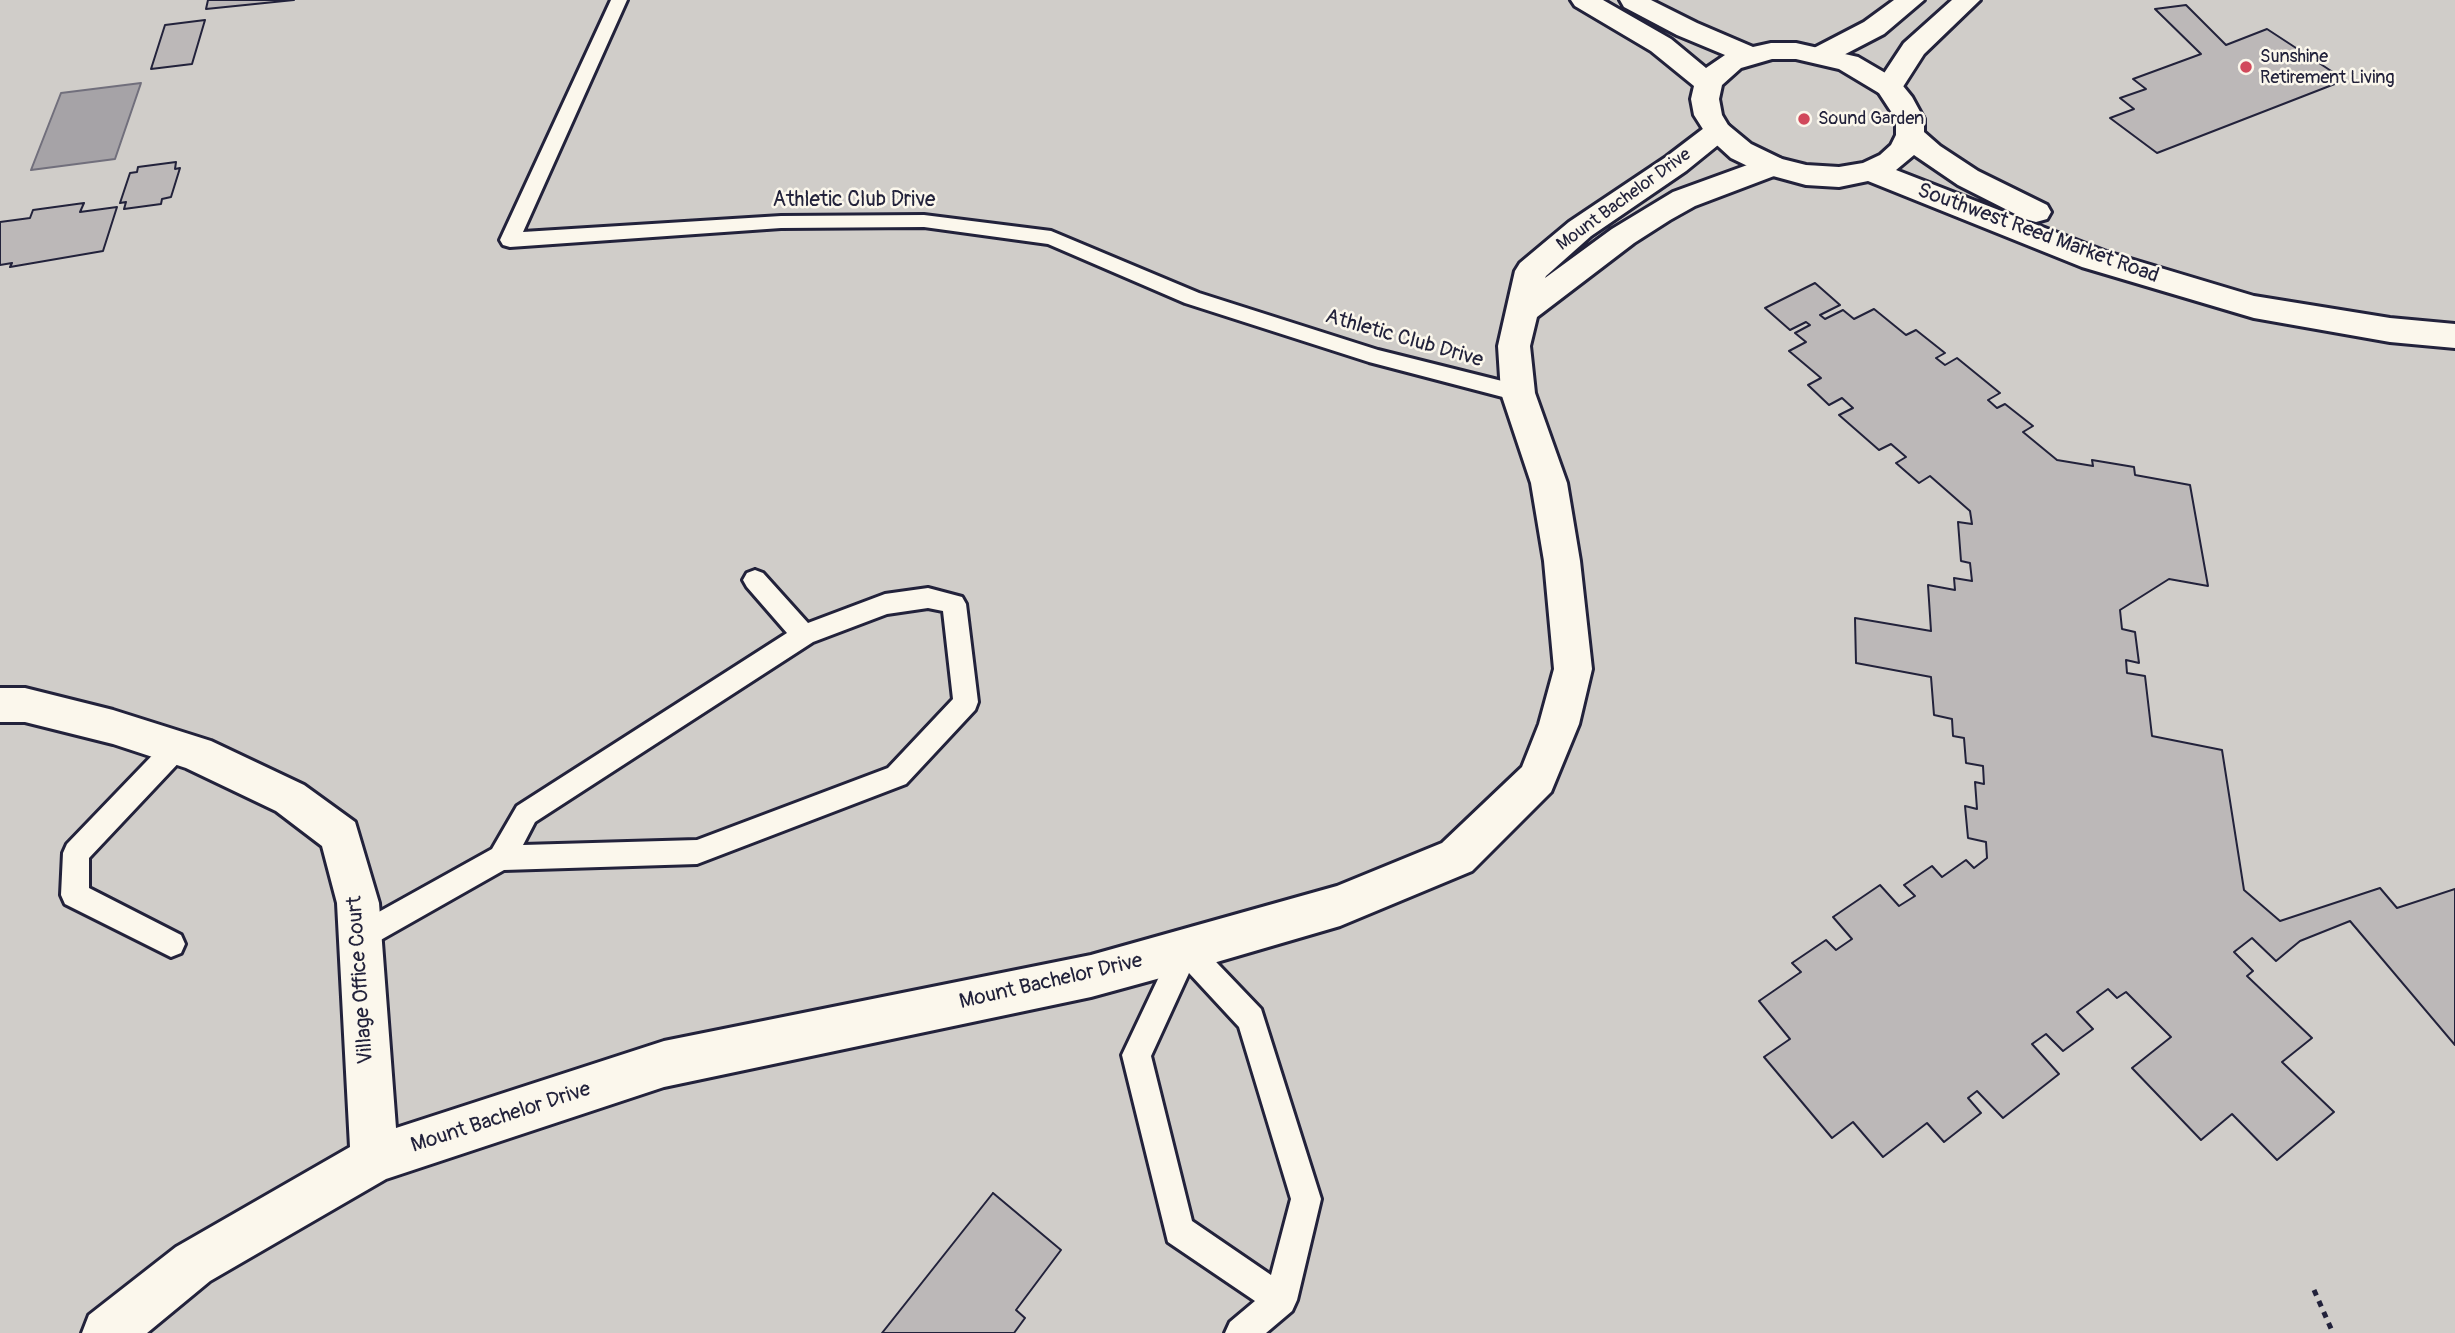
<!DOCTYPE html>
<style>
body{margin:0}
canvas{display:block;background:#eeeae2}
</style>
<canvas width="2455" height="1333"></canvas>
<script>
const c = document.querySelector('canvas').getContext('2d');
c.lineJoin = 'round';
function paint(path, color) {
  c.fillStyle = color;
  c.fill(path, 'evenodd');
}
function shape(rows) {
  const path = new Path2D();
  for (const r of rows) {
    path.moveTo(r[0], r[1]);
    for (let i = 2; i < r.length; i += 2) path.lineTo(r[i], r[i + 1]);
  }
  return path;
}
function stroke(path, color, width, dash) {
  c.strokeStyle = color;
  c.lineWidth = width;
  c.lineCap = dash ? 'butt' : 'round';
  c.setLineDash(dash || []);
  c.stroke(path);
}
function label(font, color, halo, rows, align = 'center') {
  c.font = font + ' Pangolin,sans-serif';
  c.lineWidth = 5;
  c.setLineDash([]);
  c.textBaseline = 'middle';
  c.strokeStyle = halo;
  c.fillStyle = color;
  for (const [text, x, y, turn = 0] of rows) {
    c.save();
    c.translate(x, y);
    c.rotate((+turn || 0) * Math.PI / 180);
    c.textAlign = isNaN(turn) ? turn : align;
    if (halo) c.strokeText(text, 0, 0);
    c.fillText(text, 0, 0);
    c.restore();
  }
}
paint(shape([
 [0,0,2455,0,2455,1333,0,1333]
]), '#d0cdc9');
const water = shape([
 [141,83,115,159,31,170,61,93,141,83]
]);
paint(water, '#a6a3a7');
stroke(water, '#716f7c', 2);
const building = shape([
 [208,0,294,0,206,9,208,0],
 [2186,5,2226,45,2267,29,2345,80,2157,153,2110,118,2134,109,2120,98,2146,89,2133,79,2201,54,2155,9,2186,5],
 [205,20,192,64,151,69,165,25,205,20],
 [176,162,175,169,180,168,171,197,162,199,161,204,124,209,126,202,120,203,130,173,137,172,138,167,176,162],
 [84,203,80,212,117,207,103,251,10,267,12,263,0,265,0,222,30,218,33,210,84,203],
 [1815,283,1840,305,1820,315,1825,319,1843,310,1854,319,1874,309,1906,335,1916,330,1945,353,1936,358,1945,365,1957,358,2000,393,1988,400,1997,408,2005,404,2033,426,2023,432,2057,460,2093,466,2092,460,2134,467,2135,475,2190,485,2208,586,2169,579,2120,610,2122,629,2135,632,2139,663,2126,660,2127,673,2145,676,2152,736,2222,750,2244,890,2280,921,2380,888,2397,908,2455,889,2455,1045,2350,921,2300,941,2276,961,2252,938,2234,952,2253,971,2247,976,2312,1038,2282,1062,2334,1112,2277,1160,2232,1114,2201,1140,2132,1068,2171,1037,2126,992,2117,998,2108,989,2077,1012,2093,1029,2063,1051,2046,1034,2032,1044,2059,1074,2003,1118,1977,1091,1968,1098,1981,1113,1944,1142,1927,1123,1883,1157,1853,1122,1832,1138,1764,1057,1790,1039,1759,1001,1801,972,1792,963,1826,940,1836,950,1852,939,1833,917,1880,885,1899,906,1915,896,1904,885,1932,866,1942,877,1966,860,1974,868,1987,858,1986,842,1968,838,1965,806,1977,809,1975,782,1984,784,1983,766,1966,763,1964,738,1953,736,1952,719,1934,715,1931,677,1856,663,1855,618,1931,631,1928,585,1955,590,1954,578,1972,581,1970,563,1961,561,1958,522,1972,524,1970,511,1930,476,1919,483,1896,463,1906,457,1891,444,1879,450,1839,415,1853,408,1842,398,1829,405,1808,385,1821,378,1789,351,1806,342,1795,333,1810,325,1806,322,1790,330,1765,308,1815,283],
 [993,1193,1061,1250,1016,1310,1025,1318,1014,1333,882,1333,993,1193]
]);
paint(building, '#bcb8b8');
stroke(building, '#22223b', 2);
const service = shape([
 [611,0,627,0,523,232,781,216,924,215,1051,231,1199,293,1378,350,1526,387,1529,393,1526,399,1518,401,1369,362,1185,303,1048,244,924,227,781,228,510,247,503,245,500,240,611,0],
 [755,570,763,573,808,623,885,594,928,588,962,597,966,604,978,702,975,710,906,784,697,864,504,870,370,946,360,950,350,946,346,937,350,928,492,849,517,806,787,633,747,587,743,580,747,573,755,570],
 [928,608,943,611,953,699,888,768,697,840,523,845,535,822,813,642,887,614,928,608],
 [177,736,186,739,190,747,186,755,89,858,89,888,181,935,185,944,181,953,171,957,65,904,61,895,63,853,67,844,168,739,177,736],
 [1186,937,1196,941,1261,1009,1321,1199,1297,1300,1292,1311,1266,1333,1225,1333,1230,1322,1255,1301,1168,1242,1122,1055,1176,941,1186,937],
 [1189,973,1239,1027,1291,1199,1271,1275,1192,1221,1151,1056,1189,973]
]);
const minor = shape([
 [1894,0,1924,0,1884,34,1832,61,1822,63,1812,61,1808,55,1812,49,1864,22,1894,0],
 [1952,0,1980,0,1924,54,1899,93,1889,96,1879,93,1875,87,1904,43,1952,0],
 [1718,122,1728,125,1732,131,1728,137,1686,171,1591,236,1546,276,1545,278,1612,229,1673,192,1772,156,1782,159,1787,166,1782,173,1695,206,1670,220,1634,243,1537,317,1530,346,1535,393,1567,483,1580,561,1592,669,1579,724,1551,792,1472,871,1340,926,1186,971,1091,997,664,1087,386,1179,210,1281,147,1333,82,1333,89,1315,176,1247,350,1147,337,903,322,846,276,811,186,768,113,744,25,722,0,722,0,688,25,688,113,710,211,741,304,785,355,822,379,903,396,1128,664,1041,1091,955,1337,886,1442,843,1522,767,1539,724,1554,669,1544,561,1531,483,1501,393,1498,346,1515,271,1520,263,1569,222,1666,157,1708,125,1718,122]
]);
const secondary = shape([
 [1571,0,1603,0,1671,39,1706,68,1725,55,1677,35,1624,7,1620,0,1651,0,1697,23,1753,47,1771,43,1796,43,1858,57,1899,81,1912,97,1924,119,1924,132,1940,146,1978,171,2047,205,2051,212,2047,219,2036,222,2025,219,1958,185,1914,155,1896,170,2104,251,2254,296,2390,318,2455,324,2455,348,2390,342,2254,318,2082,267,1868,181,1839,187,1806,185,1762,173,1731,158,1708,137,1694,115,1691,99,1694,86,1651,51,1575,6,1571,0],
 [1772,59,1796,59,1839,69,1879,93,1896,119,1896,135,1891,145,1880,155,1863,163,1839,167,1806,165,1782,159,1751,144,1728,125,1722,115,1719,99,1722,85,1741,68,1772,59]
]);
stroke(service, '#22223b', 6);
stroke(minor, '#22223b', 6);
stroke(secondary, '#22223b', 6);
stroke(shape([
 [2314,1290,2333,1333]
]), '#22223b', 5, [6, 6]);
paint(service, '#fbf7ec');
paint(minor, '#fbf7ec');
paint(secondary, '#fbf7ec');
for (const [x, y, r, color] of [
 [2246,67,7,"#d1495b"],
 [1804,119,7,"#d1495b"]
]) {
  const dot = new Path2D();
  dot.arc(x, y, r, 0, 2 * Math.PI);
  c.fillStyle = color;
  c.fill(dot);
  stroke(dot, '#fbf7ec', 2.5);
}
label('18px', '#22223b', '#fbf7ec', [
 ["Sunshine",2260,57],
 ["Retirement Living",2260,78],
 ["Sound Garden",1818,119]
], 'left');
label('18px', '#22223b', '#fbf7ec', [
 ["Mount Bachelor Drive",1624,200,-36]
]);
label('21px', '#22223b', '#fbf7ec', [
 ["Athletic Club Drive",854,201],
 ["Southwest Reed Market Road",2038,234,20],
 ["Athletic Club Drive",1404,339,16],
 ["Village Office Court",361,980,-94],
 ["Mount Bachelor Drive",1051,982,-13],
 ["Mount Bachelor Drive",501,1118,-18]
]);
</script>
